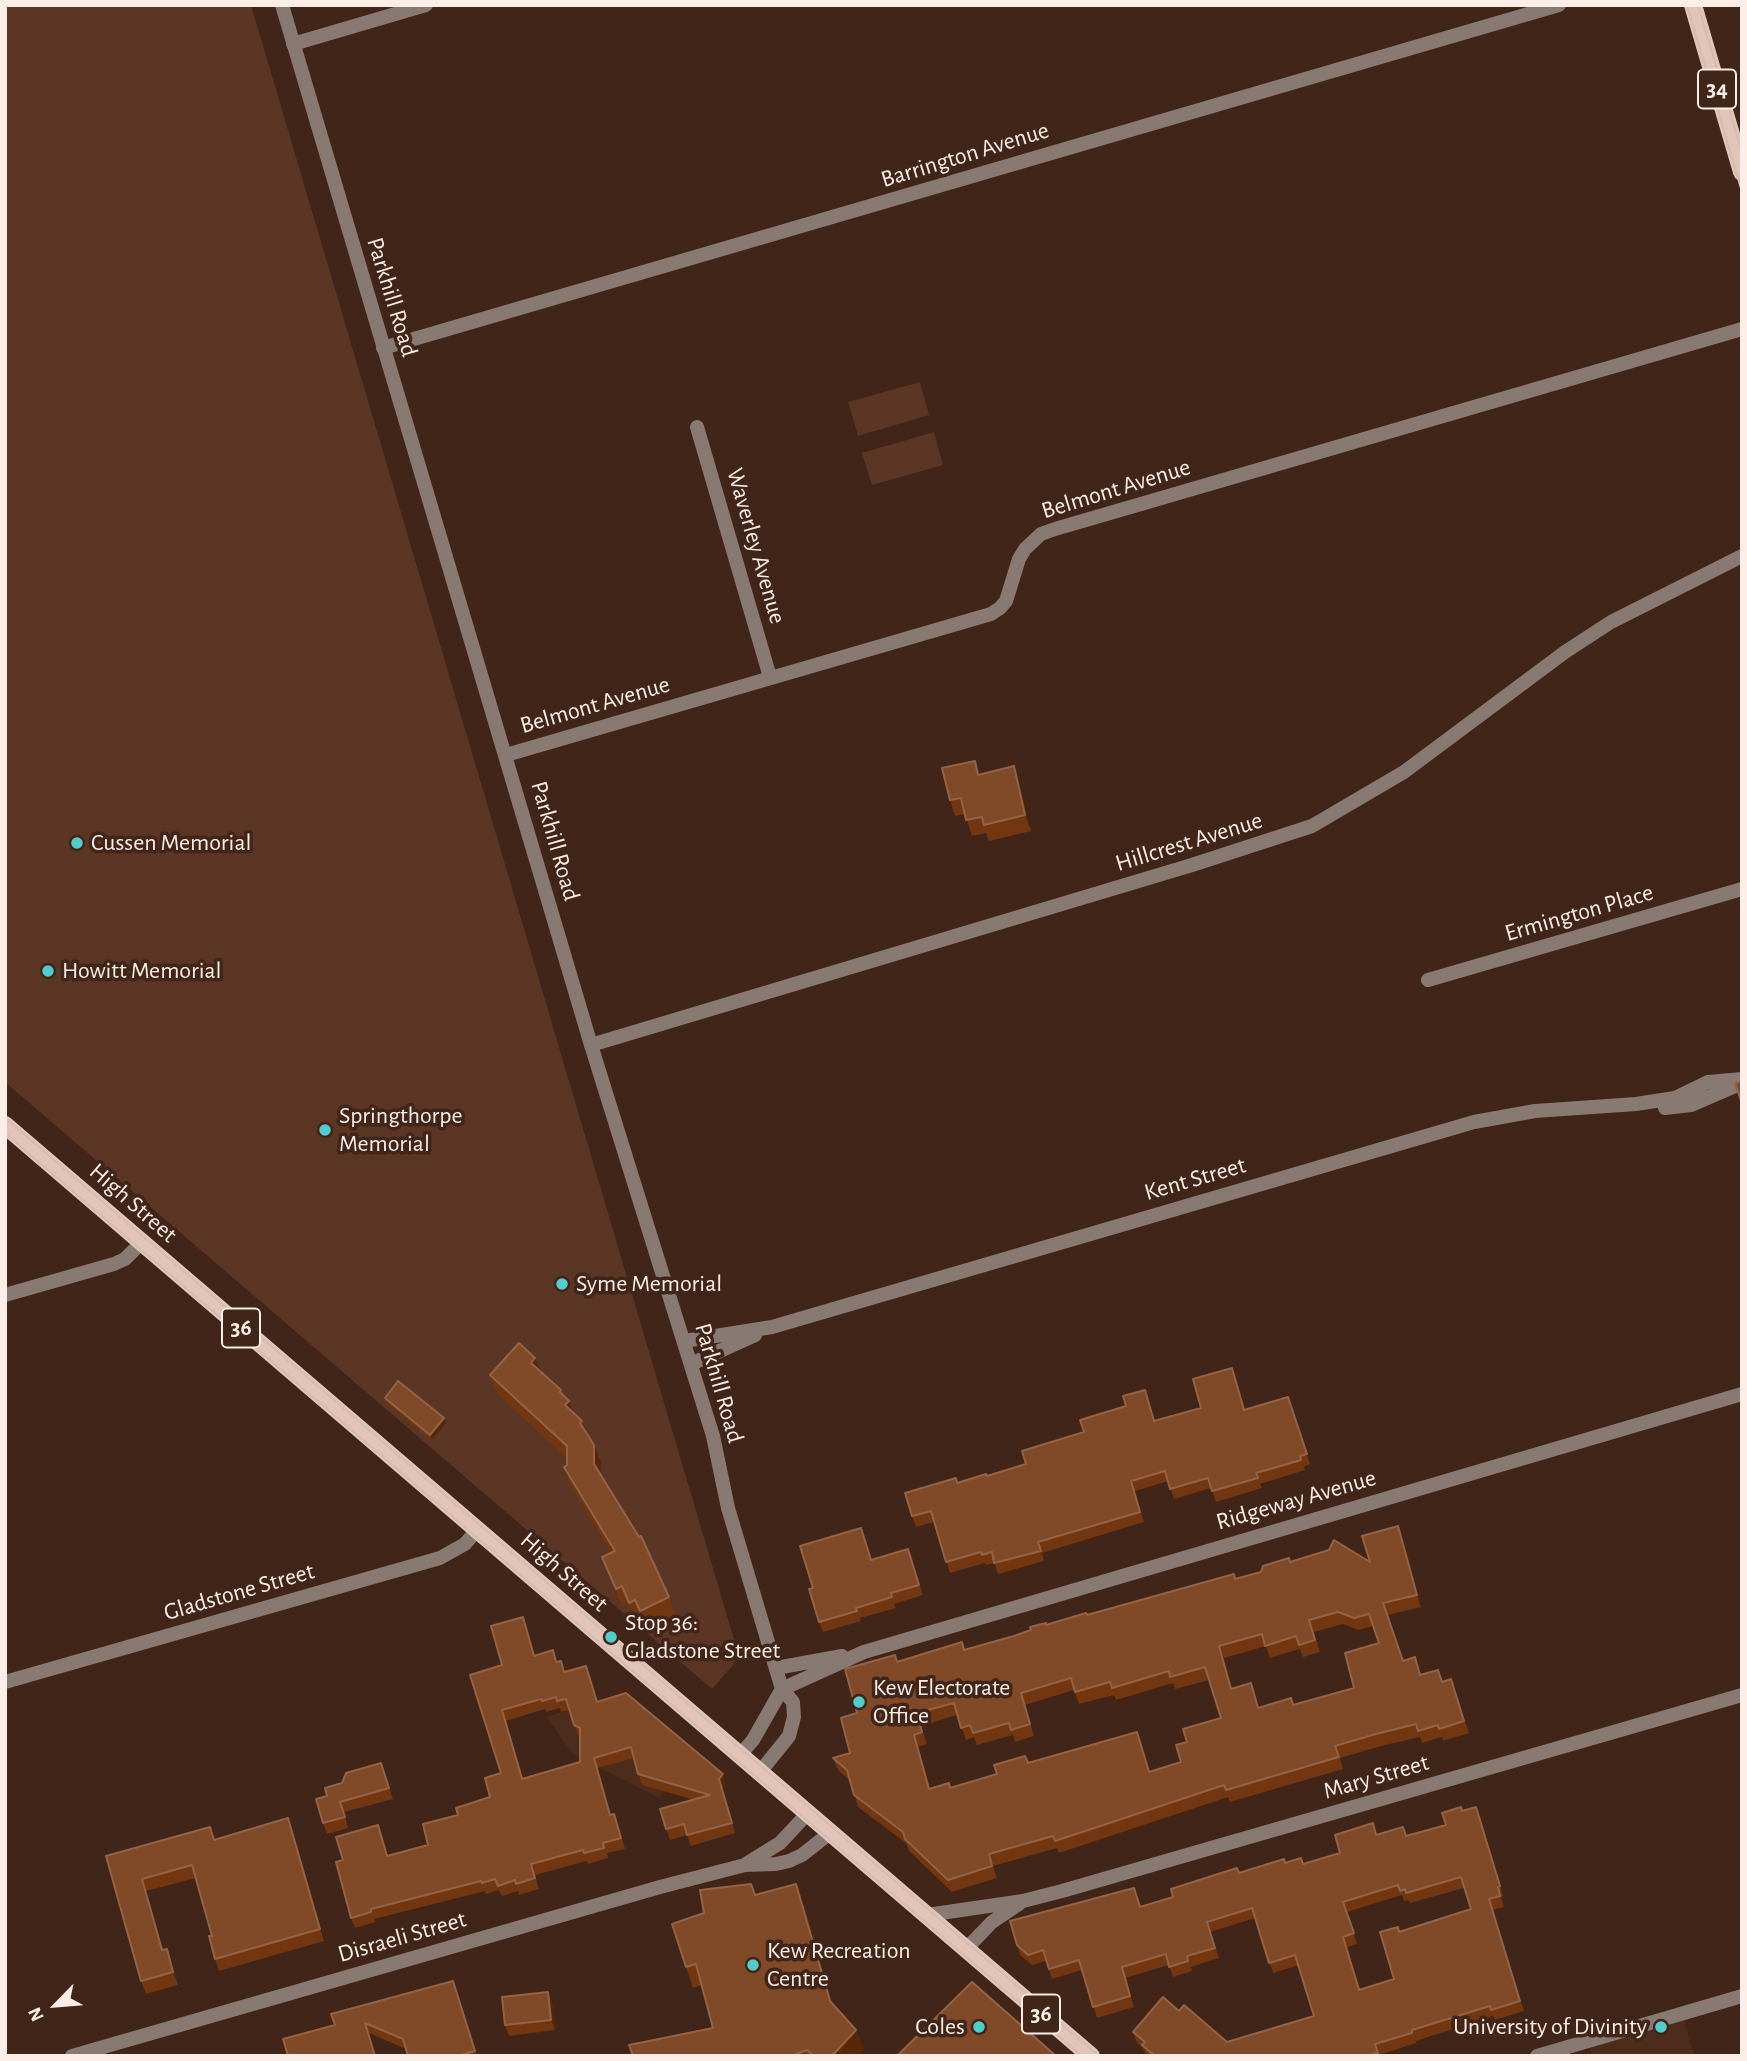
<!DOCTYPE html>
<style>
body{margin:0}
#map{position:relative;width:1747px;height:2061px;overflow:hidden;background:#402518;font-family:"Alegreya Sans",sans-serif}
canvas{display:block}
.frame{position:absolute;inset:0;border:7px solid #fdeee7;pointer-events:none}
.north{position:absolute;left:21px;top:1970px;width:70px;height:70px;-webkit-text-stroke:5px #402518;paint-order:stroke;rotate:245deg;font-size:19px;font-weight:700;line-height:28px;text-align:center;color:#fdeee7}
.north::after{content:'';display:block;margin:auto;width:24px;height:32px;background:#fdeee7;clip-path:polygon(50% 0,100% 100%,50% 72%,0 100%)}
</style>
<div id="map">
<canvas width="1747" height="2061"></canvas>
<div class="frame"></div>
<div class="north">N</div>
</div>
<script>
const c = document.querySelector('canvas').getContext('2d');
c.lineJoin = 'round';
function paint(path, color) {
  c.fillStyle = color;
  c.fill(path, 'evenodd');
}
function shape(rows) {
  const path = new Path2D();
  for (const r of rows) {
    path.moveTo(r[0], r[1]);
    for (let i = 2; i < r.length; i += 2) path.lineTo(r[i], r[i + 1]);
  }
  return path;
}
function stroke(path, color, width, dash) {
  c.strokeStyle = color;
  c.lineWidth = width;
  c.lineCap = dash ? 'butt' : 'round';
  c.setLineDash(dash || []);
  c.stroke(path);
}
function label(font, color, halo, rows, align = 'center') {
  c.font = font + ' "Alegreya Sans",sans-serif';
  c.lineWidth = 7;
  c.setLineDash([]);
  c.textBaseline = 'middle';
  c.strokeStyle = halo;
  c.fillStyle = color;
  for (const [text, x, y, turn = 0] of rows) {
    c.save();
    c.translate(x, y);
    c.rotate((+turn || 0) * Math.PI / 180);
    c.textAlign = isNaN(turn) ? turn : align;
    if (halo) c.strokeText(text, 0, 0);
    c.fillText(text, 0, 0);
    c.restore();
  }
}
paint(shape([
 [621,1695,695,1758,659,1798,574,1755,546,1717],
 [1682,2013,1694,2056,1592,2056,1588,2040]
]), '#4e2c1b');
paint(shape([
 [5,5,251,5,738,1653,733,1665,712,1689,5,1082],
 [920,382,929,415,858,436,848,402],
 [934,432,943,465,872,485,862,453]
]), '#5c3624');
stroke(shape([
 [293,44,426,5],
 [383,348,1559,5],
 [697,427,770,677],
 [506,755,991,614,1000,608,1006,601,1019,559,1025,549,1041,534,1055,529,1742,329],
 [1428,980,1742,889],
 [591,1045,1192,865,1312,826,1404,772,1565,652,1611,622,1742,556],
 [1665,1108,1691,1105,1742,1083],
 [5,1295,114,1264,125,1259,142,1242],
 [684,1341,772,1327,1474,1122,1535,1111,1636,1104,1675,1098,1708,1082,1742,1079],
 [691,1364,755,1335],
 [776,1668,842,1656],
 [5,1682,440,1558,465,1544,477,1530],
 [782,1689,864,1652,1742,1394],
 [746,1864,780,1843,808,1813],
 [927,1915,1023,1901,1062,1891,1742,1695],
 [966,1949,992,1922,1019,1904],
 [72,2056,660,1887,745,1865,776,1864,789,1861,802,1855,830,1833],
 [1537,2056,1742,1996]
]), '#887972', 14);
stroke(shape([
 [282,5,591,1045,713,1436,728,1508,782,1689,793,1702,794,1717,789,1736,760,1772],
 [740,1755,753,1740,782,1689]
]), '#887972', 14);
stroke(shape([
 [1693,5,1742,172],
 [5,1125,1091,2056]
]), '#e3c4b6', 18);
stroke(shape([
 [1687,5,1742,192],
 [1698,5,1742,152],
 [5,1118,1099,2056],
 [5,1133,1082,2056]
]), '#d0beb6', 2);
paint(shape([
 [980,774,1019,782,1031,831,989,841,986,833,972,836,965,814,955,816,950,800],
 [1232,1368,1245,1410,1288,1397,1310,1464,1304,1467,1305,1470,1260,1484,1262,1488,1216,1502,1211,1488,1174,1499,1168,1481,1135,1491,1144,1522,1042,1553,1044,1561,998,1574,994,1563,986,1565,985,1563,950,1573,934,1522,916,1527,912,1516,957,1483,987,1476,1026,1464,1084,1432,1126,1406,1145,1390,1155,1421,1201,1408],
 [540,1371,561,1390,563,1396,569,1401,573,1413,587,1434,601,1462,600,1475,669,1597,676,1615,646,1628,641,1617,636,1620,628,1604,622,1606,602,1557,611,1552,570,1484,564,1467,567,1465,567,1458,496,1393,490,1375],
 [385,1398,444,1418,446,1423,432,1440,387,1403],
 [1402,1538,1421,1607,1388,1615,1403,1661,1421,1675,1443,1682,1451,1679,1469,1733,1443,1741,1442,1737,1422,1743,1420,1737,1381,1746,1340,1758,1343,1769,1230,1802,1228,1797,1059,1853,1057,1848,993,1866,997,1878,952,1892,909,1851,906,1843,858,1807,850,1781,838,1770,833,1758,850,1753,857,1713,898,1662,965,1650,1014,1636,1046,1625,1236,1579,1290,1562,1370,1562],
 [1343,1624,1358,1630,1373,1626,1379,1643,1354,1688,1293,1705,1259,1707,1232,1689,1224,1658,1266,1646,1270,1658,1300,1649,1303,1657,1320,1652,1314,1632],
 [1209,1680,1221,1718,1187,1742,1181,1762,1149,1772,1137,1732,1028,1763,997,1774,950,1788,930,1789,918,1747,927,1744,921,1726,957,1715,966,1740,974,1737,977,1745,1013,1735,1015,1742,1034,1736,1025,1705,1074,1690,1079,1704,1114,1695,1116,1700,1173,1683,1175,1689],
 [908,1549,923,1595,894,1604,896,1608,860,1618,861,1621,823,1632,819,1622,813,1588,872,1560],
 [523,1617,535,1655,557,1662,565,1671,590,1676,597,1701,726,1784,722,1789,735,1833,691,1846,687,1835,670,1840,666,1829,694,1800,642,1785,634,1758,597,1768,610,1815,618,1824,625,1849,607,1853,608,1858,588,1864,587,1861,535,1875,539,1889,519,1895,518,1891,502,1896,499,1890,486,1894,485,1891,374,1919,375,1922,355,1928,351,1918,343,1860,382,1836,388,1856,428,1845,458,1815,490,1797,501,1773,502,1665],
 [560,1708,561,1712,569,1710,578,1735,580,1736,580,1762,523,1778,506,1721,545,1709,546,1712],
 [381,1763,393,1799,344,1812,348,1828,327,1834,323,1823,327,1796,342,1783],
 [1462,1811,1480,1817,1503,1896,1501,1897,1504,1907,1493,1910,1524,2011,1495,2020,1493,2016,1416,2041,1416,2043,1379,2055,1379,2056,1146,2055,1143,2048,1137,2043,1133,2032,1179,2011,1227,2042,1314,2016,1299,1965,1273,1973,1255,1918,1210,1932,1219,1958,1191,1967,1192,1971,1173,1977,1169,1965,1125,1978,1134,2007,1097,2018,1082,1970,1052,1979,1046,1961,1032,1965,1020,1955,1017,1945,1173,1897,1239,1873,1285,1863,1303,1864,1340,1853,1377,1835,1406,1836,1446,1825],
 [1464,1888,1471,1909,1394,1979,1360,1989,1347,1947,1357,1944,1347,1912,1402,1895,1404,1901,1408,1900,1410,1903],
 [288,1818,324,1941,219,1971,215,1959,212,1936,196,1878,146,1891,163,1950,167,1949,178,1985,146,1994,141,1981,106,1856,215,1840],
 [755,1895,804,1905,832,2003,856,2030,864,2050,859,2056,633,2056,713,2028,702,1985,693,1988,686,1967,704,1913],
 [457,1992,477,2056,408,2056,406,2049,369,2033,335,2025],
 [548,1992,552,2002,555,2030,509,2036,505,2025]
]), '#723611');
paint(shape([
 [1014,766,1019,782,1031,831,1025,815],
 [535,1358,542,1375,531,1363],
 [561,1390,566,1404,569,1401,575,1418,571,1423,560,1392],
 [444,1418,446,1423,432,1440,430,1435],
 [594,1445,601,1462,600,1482,594,1464],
 [1398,1526,1402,1538,1421,1607,1417,1595],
 [1219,1646,1224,1658,1236,1701,1231,1689],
 [914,1735,918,1747,934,1801,929,1789],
 [723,1774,726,1784,722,1789,735,1833,719,1779],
 [288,1818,292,1831,324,1941,320,1929],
 [142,1879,146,1891,166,1963,162,1950],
 [796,1884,804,1905,837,2022,830,2001],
 [167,1949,171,1961,178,1985,173,1972],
 [548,1992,552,2002,555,2030,551,2020],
 [856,2030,864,2050,859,2056,832,2056]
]), '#57270a');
const building = shape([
 [975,761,978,775,1014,766,1025,815,984,825,982,817,966,820,961,798,950,800,942,768,975,761],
 [1742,1081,1742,1104,1735,1083,1742,1081],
 [519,1343,535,1358,531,1363,561,1390,560,1392,569,1401,565,1405,582,1421,580,1423,594,1445,594,1464,639,1537,641,1536,669,1597,640,1611,635,1600,629,1603,622,1586,616,1589,602,1557,615,1551,564,1467,567,1465,567,1446,490,1375,519,1343],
 [1232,1368,1244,1410,1288,1397,1307,1454,1300,1456,1301,1460,1256,1473,1258,1478,1212,1491,1208,1478,1170,1489,1165,1471,1131,1481,1140,1512,1038,1542,1041,1551,994,1563,992,1552,982,1555,981,1552,946,1562,931,1511,912,1516,905,1493,956,1478,957,1483,986,1474,987,1476,1026,1464,1022,1451,1084,1432,1080,1420,1126,1406,1123,1396,1145,1390,1154,1421,1201,1408,1193,1379,1232,1368],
 [398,1381,444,1418,430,1435,385,1398,398,1381],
 [1398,1526,1417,1595,1383,1603,1403,1661,1415,1657,1420,1675,1438,1670,1442,1682,1451,1679,1464,1721,1439,1729,1438,1725,1418,1731,1416,1724,1376,1734,1335,1746,1339,1757,1226,1790,1224,1785,1055,1841,1053,1836,989,1854,992,1866,948,1880,905,1839,903,1832,854,1795,847,1770,833,1758,850,1753,841,1718,857,1713,845,1669,895,1655,897,1662,962,1642,964,1650,1014,1636,1031,1630,1030,1627,1046,1623,1046,1625,1086,1613,1087,1615,1234,1574,1235,1579,1261,1572,1263,1566,1289,1558,1290,1562,1329,1550,1334,1540,1370,1562,1362,1536,1398,1526],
 [1338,1612,1354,1618,1369,1614,1379,1643,1345,1653,1354,1688,1293,1705,1291,1698,1258,1708,1251,1683,1231,1689,1219,1646,1262,1634,1265,1646,1296,1636,1299,1645,1315,1640,1309,1620,1338,1612],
 [1205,1667,1221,1718,1183,1729,1187,1742,1176,1745,1181,1762,1149,1772,1137,1732,1028,1763,1025,1756,994,1765,997,1774,950,1788,949,1783,929,1789,914,1735,922,1732,917,1713,954,1703,961,1728,970,1725,973,1733,1009,1723,1011,1730,1030,1724,1021,1693,1071,1678,1075,1692,1110,1682,1112,1688,1169,1671,1170,1677,1205,1667],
 [861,1528,871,1560,908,1549,919,1585,891,1593,892,1597,856,1608,857,1611,819,1622,809,1589,813,1588,800,1546,861,1528],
 [523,1617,534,1656,553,1650,556,1662,561,1661,564,1672,586,1666,597,1702,626,1693,723,1774,719,1779,732,1823,687,1835,684,1824,666,1829,660,1809,710,1795,638,1774,631,1747,594,1758,610,1815,614,1814,621,1838,603,1843,604,1848,584,1853,583,1850,531,1864,535,1878,516,1884,515,1880,498,1886,495,1879,482,1883,481,1881,371,1909,371,1912,351,1918,336,1862,343,1860,336,1837,378,1825,387,1856,428,1845,423,1824,458,1815,456,1808,490,1797,485,1778,501,1773,470,1675,502,1665,491,1626,523,1617],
 [556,1697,557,1701,566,1699,574,1725,580,1728,580,1762,522,1779,502,1710,541,1699,542,1701,556,1697],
 [381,1763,389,1788,340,1802,345,1817,323,1823,316,1799,327,1796,325,1788,342,1783,346,1773,381,1763],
 [1461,1807,1462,1811,1476,1807,1500,1886,1498,1887,1500,1896,1489,1899,1520,2001,1491,2010,1490,2006,1412,2030,1412,2033,1375,2044,1378,2053,1367,2056,1155,2056,1142,2045,1145,2042,1133,2032,1163,1997,1179,2011,1184,2005,1227,2042,1314,2016,1295,1955,1269,1963,1252,1908,1207,1922,1215,1948,1187,1956,1188,1961,1169,1967,1166,1954,1122,1967,1130,1996,1093,2007,1079,1960,1049,1969,1043,1950,1028,1955,1017,1945,1010,1921,1134,1888,1140,1907,1173,1897,1171,1889,1237,1868,1239,1873,1284,1859,1285,1863,1301,1858,1303,1864,1340,1853,1335,1835,1373,1823,1376,1835,1403,1827,1406,1836,1446,1825,1442,1813,1461,1807],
 [1461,1877,1471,1909,1399,1932,1398,1927,1380,1932,1394,1979,1359,1990,1343,1937,1354,1933,1343,1902,1398,1885,1400,1891,1405,1889,1406,1893,1461,1877],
 [288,1818,320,1929,215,1959,209,1936,212,1936,192,1865,142,1879,162,1950,167,1949,173,1972,141,1981,106,1856,210,1827,214,1840,288,1818],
 [751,1884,755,1895,796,1884,830,2001,856,2030,832,2056,814,2056,807,2050,791,2056,633,2056,629,2045,713,2028,696,1964,686,1967,672,1924,704,1913,700,1890,751,1884],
 [453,1981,475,2051,458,2056,408,2056,403,2039,365,2023,375,2056,288,2056,283,2039,335,2025,331,2014,453,1981],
 [972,1982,1056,2056,897,2056,972,1982],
 [548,1992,551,2020,505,2025,502,1997,548,1992]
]);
paint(building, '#804a28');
stroke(building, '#946346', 2);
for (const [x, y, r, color] of [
 [77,843,7,"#52cdce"],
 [48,971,7,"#52cdce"],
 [325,1130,7,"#52cdce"],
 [562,1284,7,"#52cdce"],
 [611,1637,7,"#52cdce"],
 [859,1702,7,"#52cdce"],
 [753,1965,7,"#52cdce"],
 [979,2027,7,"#52cdce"],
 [1661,2027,7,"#52cdce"]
]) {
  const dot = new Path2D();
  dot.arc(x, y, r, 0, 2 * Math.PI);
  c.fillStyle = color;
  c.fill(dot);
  stroke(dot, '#402518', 2.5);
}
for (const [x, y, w] of [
 [1717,89,38],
 [241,1328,38],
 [1041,2014,38]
]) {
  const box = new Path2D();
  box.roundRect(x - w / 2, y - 19.5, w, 39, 5);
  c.fillStyle = '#402518';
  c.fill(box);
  stroke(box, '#fdeee7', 2);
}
label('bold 23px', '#fdeee7', null, [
 ["34",1717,89],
 ["36",241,1328],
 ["36",1041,2014]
]);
label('24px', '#fdeee7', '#402518', [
 ["Barrington Avenue",965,155,-17],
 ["Parkhill Road",392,297,73],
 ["Belmont Avenue",1116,489,-17],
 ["Waverley Avenue",756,546,74],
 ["Belmont Avenue",595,705,-16],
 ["Parkhill Road",555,841,74],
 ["Hillcrest Avenue",1189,842,-17],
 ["Ermington Place",1579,913,-16],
 ["Kent Street",1195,1179,-16],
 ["High Street",133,1203,41],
 ["Parkhill Road",719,1383,74],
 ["Ridgeway Avenue",1296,1500,-16],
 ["High Street",564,1572,41],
 ["Gladstone Street",239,1592,-16],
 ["Mary Street",1376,1777,-16],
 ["Disraeli Street",402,1937,-16]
]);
label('24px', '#fdeee7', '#402518', [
 ["Cussen Memorial",91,843],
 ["Howitt Memorial",62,971],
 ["Springthorpe",339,1116],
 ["Memorial",339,1144],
 ["Syme Memorial",576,1284],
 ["Stop 36:",625,1623],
 ["Gladstone Street",625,1651],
 ["Kew Electorate",873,1688],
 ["Office",873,1716],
 ["Kew Recreation",767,1951],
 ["Centre",767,1979],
 ["Coles",965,2027,"right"],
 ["University of Divinity",1647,2027,"right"]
], 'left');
</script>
